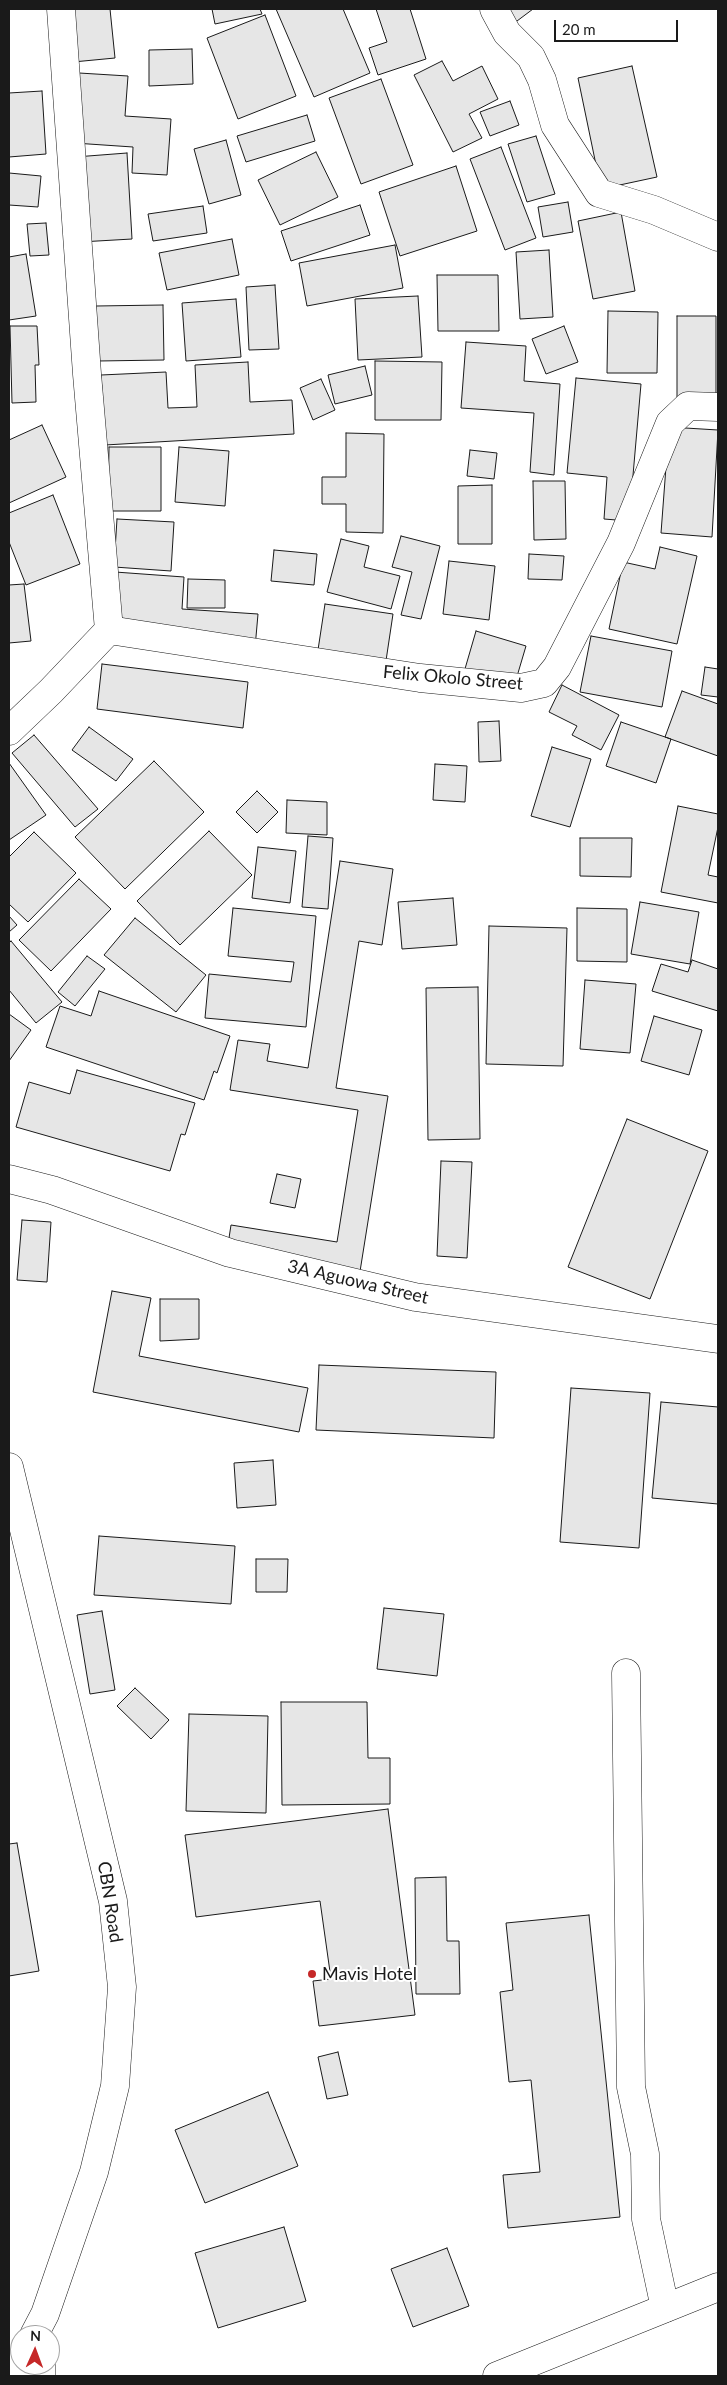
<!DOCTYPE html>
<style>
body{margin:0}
#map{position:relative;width:727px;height:2385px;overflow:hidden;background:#fff;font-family:Lato,sans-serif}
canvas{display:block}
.frame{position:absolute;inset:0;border:10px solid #1a1a1a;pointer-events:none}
.north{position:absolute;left:10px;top:2325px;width:50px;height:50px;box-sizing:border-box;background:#fff;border:1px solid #a3a3a3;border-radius:50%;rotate:2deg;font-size:14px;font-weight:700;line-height:20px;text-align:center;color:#1a1a1a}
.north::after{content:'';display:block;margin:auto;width:18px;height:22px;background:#c62828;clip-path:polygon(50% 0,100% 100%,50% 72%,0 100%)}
.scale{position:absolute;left:554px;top:20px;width:124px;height:22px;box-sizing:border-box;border:2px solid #1a1a1a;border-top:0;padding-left:6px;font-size:15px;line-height:18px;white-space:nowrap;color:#1a1a1a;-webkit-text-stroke:4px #fff;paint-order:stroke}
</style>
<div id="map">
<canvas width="727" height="2385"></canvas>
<div class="frame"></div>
<div class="north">N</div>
<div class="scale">20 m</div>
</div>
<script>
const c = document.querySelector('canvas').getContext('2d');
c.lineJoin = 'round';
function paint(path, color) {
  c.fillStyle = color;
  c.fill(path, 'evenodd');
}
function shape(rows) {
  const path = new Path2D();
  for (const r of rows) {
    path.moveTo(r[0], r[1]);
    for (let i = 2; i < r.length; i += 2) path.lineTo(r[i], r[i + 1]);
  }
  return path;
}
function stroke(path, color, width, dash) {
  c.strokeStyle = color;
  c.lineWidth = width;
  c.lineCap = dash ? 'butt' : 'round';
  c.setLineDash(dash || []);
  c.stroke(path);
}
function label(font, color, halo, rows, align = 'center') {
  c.font = font + ' Lato,sans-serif';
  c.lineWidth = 4;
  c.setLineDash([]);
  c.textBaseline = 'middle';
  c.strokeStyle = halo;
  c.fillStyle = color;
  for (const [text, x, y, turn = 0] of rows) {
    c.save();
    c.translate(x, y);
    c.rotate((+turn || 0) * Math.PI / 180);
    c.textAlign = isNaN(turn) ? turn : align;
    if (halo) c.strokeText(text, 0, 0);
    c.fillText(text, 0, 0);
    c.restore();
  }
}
const building = shape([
 [68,9,110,9,115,58,73,62,68,9],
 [212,9,260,9,262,14,215,24,212,9],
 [276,9,343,9,370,73,314,97,276,9],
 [376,9,410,9,426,59,378,75,369,48,387,42,376,9],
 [501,9,533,9,513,24,501,9],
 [265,15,296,96,238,119,207,38,265,15],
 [192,49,193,84,149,86,149,50,192,49],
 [442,61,453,81,482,66,498,99,469,114,482,138,453,152,414,75,442,61],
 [632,66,657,177,601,189,578,78,632,66],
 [79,73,128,76,125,116,171,119,167,175,132,173,133,147,74,143,79,73],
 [381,79,413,165,361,184,329,98,381,79],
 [42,91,46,154,9,157,9,93,42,91],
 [510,101,519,125,490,136,480,112,510,101],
 [307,115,315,141,246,162,237,136,307,115],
 [536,136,555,194,527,202,508,144,536,136],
 [226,140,241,195,209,204,194,149,226,140],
 [501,147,536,238,505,250,470,159,501,147],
 [316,152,338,197,280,225,258,180,316,152],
 [127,153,132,239,80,242,75,157,127,153],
 [456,166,477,231,400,256,379,192,456,166],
 [9,173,41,176,38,207,9,205,9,173],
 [568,202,573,232,543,237,538,207,568,202],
 [360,205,370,235,291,261,281,231,360,205],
 [203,206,207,233,153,241,148,214,203,206],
 [621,212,635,291,593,299,578,221,621,212],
 [46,223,49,255,30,256,27,224,46,223],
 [232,239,239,275,167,290,159,253,232,239],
 [395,245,403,288,307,306,299,263,395,245],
 [549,250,553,317,520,319,516,252,549,250],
 [26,254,36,316,9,320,9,257,26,254],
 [437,275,498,275,499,331,438,331,437,275],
 [275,285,279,349,249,350,246,287,275,285],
 [418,296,422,357,358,360,355,299,418,296],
 [236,299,241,357,186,361,182,303,236,299],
 [163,305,164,360,98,361,96,306,163,305],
 [608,311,658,312,657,373,607,373,608,311],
 [677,316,716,316,716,410,677,410,677,316],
 [10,326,37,326,39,365,35,365,36,402,12,403,10,326],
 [564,326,578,362,546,374,532,339,564,326],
 [466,342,526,346,524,381,560,384,554,475,530,472,534,413,461,408,466,342],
 [375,361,442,362,441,420,375,420,375,361],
 [248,362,250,402,292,400,294,434,105,445,101,375,166,372,168,408,197,407,195,365,248,362],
 [365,366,372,395,335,404,328,375,365,366],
 [576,378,641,384,629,521,604,519,607,477,567,473,576,378],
 [321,379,335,410,313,420,300,388,321,379],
 [42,425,66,477,9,503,9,440,42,425],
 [669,427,718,430,712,537,661,533,669,427],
 [346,433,384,434,383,533,346,532,346,504,322,504,322,477,346,477,346,433],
 [109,447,161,447,161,511,108,511,109,447],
 [179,447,229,451,225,506,175,502,179,447],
 [470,450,497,453,494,479,467,476,470,450],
 [533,481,565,481,566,539,534,540,533,481],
 [492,485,492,544,458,544,458,486,492,485],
 [53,495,80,564,26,585,9,542,9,513,53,495],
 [117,519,174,522,171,571,114,567,117,519],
 [401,536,440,546,421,619,401,615,412,572,392,567,401,536],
 [341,539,369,546,364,567,400,576,391,609,327,592,341,539],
 [660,547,697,556,677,644,609,629,623,562,655,569,660,547],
 [274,550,317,554,314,585,271,581,274,550],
 [529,554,564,556,562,580,528,579,529,554],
 [449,561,495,566,489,620,443,614,449,561],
 [115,572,184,577,182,609,258,614,255,648,112,639,115,572],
 [188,579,225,580,225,608,187,608,188,579],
 [24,584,31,641,9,643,9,585,24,584],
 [325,604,393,614,384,674,316,663,325,604],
 [476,631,526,646,510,700,460,686,476,631],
 [591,636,672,651,662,707,580,692,591,636],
 [102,664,248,682,243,728,97,709,102,664],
 [705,667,718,669,718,697,701,695,705,667],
 [562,685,619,715,601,750,572,735,577,726,549,712,562,685],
 [682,691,718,704,718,756,665,737,682,691],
 [499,721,501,761,479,762,478,722,499,721],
 [621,722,671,739,656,783,606,766,621,722],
 [89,727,133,759,116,781,72,750,89,727],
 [34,735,98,809,75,827,12,753,34,735],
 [552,747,591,759,570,827,531,816,552,747],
 [154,761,204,812,125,889,75,837,154,761],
 [9,763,46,815,9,840,9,763],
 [435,764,467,766,465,802,433,800,435,764],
 [257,791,278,812,257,833,236,812,257,791],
 [287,800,327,802,327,835,286,833,287,800],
 [678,806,718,814,718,827,708,875,718,877,718,903,661,892,678,806],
 [209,831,252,875,180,945,137,901,209,831],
 [34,832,76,873,28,922,9,904,9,857,34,832],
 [308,836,333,838,328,909,302,907,308,836],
 [580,838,632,838,631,877,580,876,580,838],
 [258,847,296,851,290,903,252,898,258,847],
 [340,861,393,869,382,945,359,941,336,1088,388,1096,358,1284,225,1264,231,1225,337,1242,358,1110,230,1090,238,1040,270,1044,267,1061,308,1068,340,861],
 [79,879,111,909,51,971,19,940,79,879],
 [453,898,457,945,402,949,398,902,453,898],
 [640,902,699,912,690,964,631,954,640,902],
 [233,908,316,916,306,1027,205,1018,209,974,291,982,294,962,228,956,233,908],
 [577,908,627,909,627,962,577,961,577,908],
 [9,916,17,925,9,932,9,916],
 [135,918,206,975,176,1012,104,955,135,918],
 [489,926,567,928,563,1066,486,1064,489,926],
 [11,941,62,1002,36,1023,9,990,9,943,11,941],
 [87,956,105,969,75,1006,58,992,87,956],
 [692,960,718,969,718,1011,652,991,661,964,688,972,692,960],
 [585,980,636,984,630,1053,580,1049,585,980],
 [478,987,480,1139,428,1140,426,988,478,987],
 [99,991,230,1036,217,1073,214,1071,204,1100,46,1047,60,1006,91,1016,99,991],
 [9,1014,31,1030,9,1061,9,1014],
 [654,1016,702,1030,689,1075,641,1061,654,1016],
 [77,1070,195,1103,185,1135,181,1134,170,1171,16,1127,29,1082,70,1094,77,1070],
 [627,1119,708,1151,650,1299,568,1267,627,1119],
 [441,1161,472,1162,467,1258,437,1256,441,1161],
 [277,1174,301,1179,295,1208,270,1203,277,1174],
 [22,1220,51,1222,47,1282,17,1280,22,1220],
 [112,1291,151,1298,139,1356,308,1388,299,1432,93,1392,112,1291],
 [160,1299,199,1299,199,1339,160,1341,160,1299],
 [319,1365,496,1372,494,1438,316,1430,319,1365],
 [571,1388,650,1393,639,1548,560,1542,571,1388],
 [661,1402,718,1407,718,1504,652,1498,661,1402],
 [273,1460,276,1505,237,1508,234,1463,273,1460],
 [99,1536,235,1546,231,1604,94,1595,99,1536],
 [256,1559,288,1559,287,1592,256,1592,256,1559],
 [384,1608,444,1614,437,1676,377,1669,384,1608],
 [102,1611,115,1690,90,1694,77,1615,102,1611],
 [135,1688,169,1720,151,1739,117,1706,135,1688],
 [281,1702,367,1702,368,1758,390,1758,390,1804,282,1805,281,1702],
 [189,1714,268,1716,266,1813,186,1811,189,1714],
 [388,1809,415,2015,319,2026,313,1981,331,1979,320,1901,196,1917,185,1835,388,1809],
 [17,1843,39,1971,9,1976,9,1844,17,1843],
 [446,1877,447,1941,459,1941,460,1994,416,1994,415,1878,446,1877],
 [589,1915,620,2217,508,2228,503,2175,540,2172,531,2080,509,2082,500,1992,513,1990,506,1923,589,1915],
 [338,2052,348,2095,327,2099,318,2057,338,2052],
 [268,2092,298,2166,205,2203,175,2130,268,2092],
 [284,2227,306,2301,218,2328,195,2253,284,2227],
 [447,2248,469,2306,413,2327,391,2269,447,2248]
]);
paint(building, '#e6e6e6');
stroke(building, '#1a1a1a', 1);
const minor = shape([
 [61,9,87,374,109,630],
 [494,9,507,33,531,57,542,80,555,125,599,193,654,210,718,237],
 [109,630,420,678,521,688,544,683,557,667,621,543,670,423,688,406,718,407],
 [9,731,51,691,109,630],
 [9,1179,52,1190,230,1253,415,1297,718,1339],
 [626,1673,631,2087,645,2154,646,2219,665,2308]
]);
const secondary = shape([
 [9,1467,113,1901,122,1987,115,2086,94,2172,45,2314,34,2335],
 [11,2376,20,2360],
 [41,2376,41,2365]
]);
const trunk = shape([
 [497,2376,718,2287]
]);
stroke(minor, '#1a1a1a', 29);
stroke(secondary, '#1a1a1a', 29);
stroke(trunk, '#1a1a1a', 29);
stroke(minor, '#fff', 28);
stroke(secondary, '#fff', 28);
stroke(trunk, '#fff', 28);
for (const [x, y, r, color] of [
 [312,1974,5,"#c62828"]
]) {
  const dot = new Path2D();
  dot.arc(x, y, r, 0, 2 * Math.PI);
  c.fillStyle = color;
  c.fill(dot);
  stroke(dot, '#fff', 2);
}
label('18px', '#1a1a1a', '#fff', [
 ["Felix Okolo Street",453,678,5],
 ["3A Aguowa Street",358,1282,13],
 ["CBN Road",110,1902,81]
]);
label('18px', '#1a1a1a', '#fff', [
 ["Mavis Hotel",322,1974]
], 'left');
</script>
